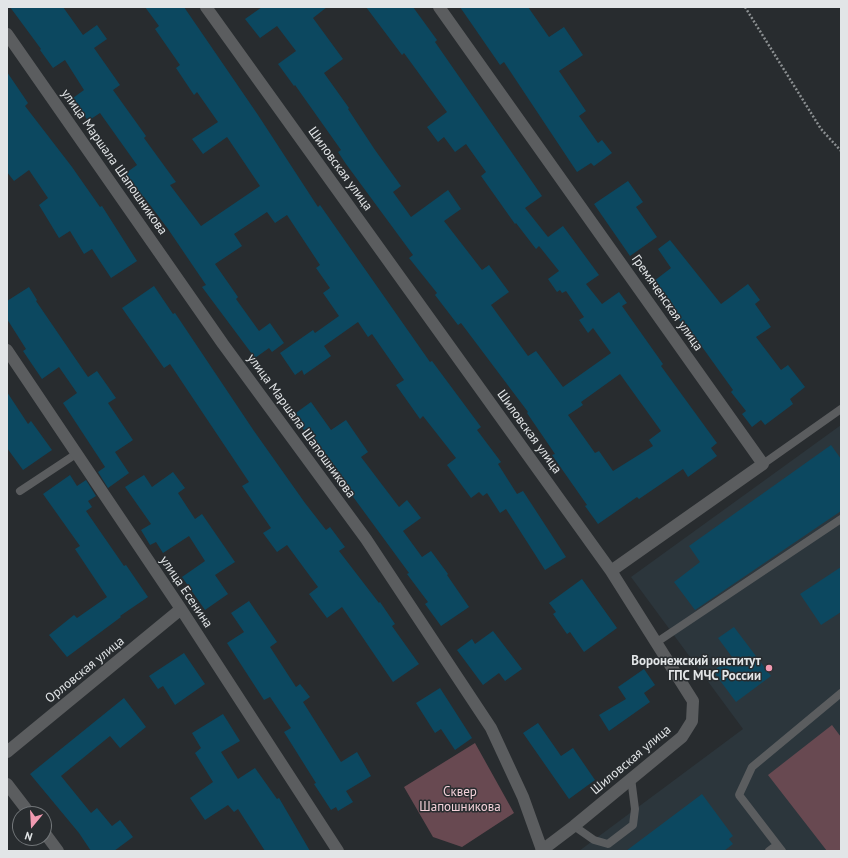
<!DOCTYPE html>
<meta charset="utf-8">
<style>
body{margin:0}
#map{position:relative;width:848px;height:858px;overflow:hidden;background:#282c2f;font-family:"PT Sans",sans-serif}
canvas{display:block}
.frame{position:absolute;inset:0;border:8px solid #e2e5e7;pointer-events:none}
.north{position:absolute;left:12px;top:806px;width:40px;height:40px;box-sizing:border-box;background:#282c2f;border:1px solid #727679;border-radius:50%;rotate:198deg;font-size:11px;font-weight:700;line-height:16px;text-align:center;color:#e2e5e7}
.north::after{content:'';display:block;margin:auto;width:14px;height:18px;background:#f19ab1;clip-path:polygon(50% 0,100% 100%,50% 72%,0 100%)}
</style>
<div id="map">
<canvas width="848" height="858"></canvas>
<div class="frame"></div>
<div class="north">N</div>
</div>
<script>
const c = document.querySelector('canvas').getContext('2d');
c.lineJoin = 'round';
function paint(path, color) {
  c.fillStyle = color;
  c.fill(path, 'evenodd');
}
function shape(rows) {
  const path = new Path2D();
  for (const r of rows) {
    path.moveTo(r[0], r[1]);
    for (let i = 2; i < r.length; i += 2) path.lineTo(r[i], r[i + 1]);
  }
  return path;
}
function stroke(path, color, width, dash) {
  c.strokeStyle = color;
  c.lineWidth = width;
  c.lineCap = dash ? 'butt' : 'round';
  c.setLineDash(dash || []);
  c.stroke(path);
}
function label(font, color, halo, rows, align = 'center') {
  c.font = font + ' "PT Sans",sans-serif';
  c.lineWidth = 3;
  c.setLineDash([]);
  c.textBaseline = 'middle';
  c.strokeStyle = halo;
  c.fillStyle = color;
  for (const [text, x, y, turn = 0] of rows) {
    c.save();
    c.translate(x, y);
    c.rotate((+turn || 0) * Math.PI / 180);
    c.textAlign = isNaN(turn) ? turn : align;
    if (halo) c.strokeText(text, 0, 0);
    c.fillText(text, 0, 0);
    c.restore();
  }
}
paint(shape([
 [841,425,841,851,579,851,743,729,631,577]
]), '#2c363c');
paint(shape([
 [832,725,841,737,841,851,827,851,768,775],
 [475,743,514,813,462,847,433,837,404,787]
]), '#684951');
paint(shape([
 [10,7,63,7,83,35,97,25,107,39,94,48,120,85,113,90,146,136,144,138,176,182,170,185,201,226,260,186,227,137,203,154,192,139,218,122,197,92,194,95,176,68,180,65,155,29,159,26,145,7,184,7,258,115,318,207,320,205,430,362,432,361,481,427,477,430,501,462,498,464,517,494,523,491,566,557,545,570,506,509,500,513,487,493,483,496,479,492,471,498,447,465,456,458,423,416,420,419,396,385,404,380,372,334,368,337,358,322,324,346,331,356,304,375,302,370,295,375,280,353,313,330,315,333,339,316,323,293,330,288,316,268,320,265,287,215,275,223,267,212,234,234,242,246,215,264,238,297,236,299,259,331,270,323,284,343,272,352,269,348,255,358,202,287,206,285,168,229,144,197,141,199,123,175,137,165,100,113,88,121,73,98,84,90,65,60,53,68,40,50,41,49],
 [262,7,327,7,313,18,343,59,324,73,349,108,348,109,375,150,401,186,393,192,411,217,448,190,461,209,444,221,482,270,489,265,509,292,491,305,528,356,536,351,563,387,611,353,593,328,588,333,579,320,584,317,566,291,562,293,560,290,557,292,548,279,559,271,539,246,536,249,516,223,515,224,481,176,486,172,466,144,455,152,444,137,438,142,427,127,447,112,404,53,402,55,366,7,413,7,437,40,435,42,542,196,525,208,548,237,563,226,599,275,586,284,602,304,619,292,627,303,622,306,663,364,661,366,717,443,711,448,717,456,688,477,683,469,639,499,637,497,598,524,585,506,587,505,552,455,555,454,527,413,528,412,461,323,458,325,435,295,437,293,409,258,413,255,346,164,338,152,341,150,295,85,294,86,278,64,296,51,277,26,260,38,245,19],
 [620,374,661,431,649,440,653,446,613,471,599,451,595,453,568,415,583,405,581,402],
 [460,7,528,7,549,37,564,27,583,55,559,71,586,111,579,116,598,143,602,140,612,153,594,166,591,163,577,172,504,62,500,65],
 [7,72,28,103,25,106,72,167,100,207,102,206,137,261,111,278,92,249,84,254,70,231,59,238,39,205,48,198,29,170,14,181,7,172],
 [628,181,643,202,636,207,657,237,630,256,594,204],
 [670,240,721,304,748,284,760,300,755,304,771,327,756,337,781,370,788,365,805,387,790,399,793,404,765,425,761,420,752,427,742,414,746,411,731,392,733,390,700,344,698,345,672,310,674,308,654,281,671,268,658,249],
 [154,286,173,314,175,313,254,431,305,503,326,530,330,527,345,547,339,551,379,603,380,602,395,624,392,626,419,664,393,682,342,607,327,618,309,594,318,587,287,545,277,552,263,533,271,528,242,486,249,482,170,364,164,368,122,308],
 [29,287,37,300,36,301,88,377,97,371,116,398,108,403,133,440,115,452,129,473,108,488,98,472,105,467,63,403,77,393,59,367,42,379,23,351,26,349,7,319,7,301],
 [7,392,28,424,31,421,52,450,23,470,7,448],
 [311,402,331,430,346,420,368,452,361,457,399,507,407,500,421,518,403,531,422,557,431,551,448,574,447,575,469,607,441,626,425,604,428,602,407,574,409,573,293,415],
 [831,445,841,459,841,511,695,610,674,582,700,562,689,546],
 [173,472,185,488,178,493,195,519,202,514,235,562,215,575,228,594,205,610,182,577,205,561,189,536,163,553,156,542,150,545,141,530,151,524,125,487,144,475,152,487],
 [70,475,77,486,86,480,96,496,88,501,92,507,86,511,124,566,126,565,148,597,120,616,121,617,67,657,49,635,74,615,77,618,107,597,75,549,80,546,43,494],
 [841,567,841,612,821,625,800,594],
 [582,579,617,628,584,652,570,632,567,634,553,614,556,612,549,603],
 [249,601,277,642,270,647,296,687,300,684,310,697,303,702,341,762,357,752,371,776,346,791,353,802,338,811,336,807,331,810,314,784,316,783,284,732,291,728,270,697,264,700,227,643,244,632,231,613],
 [734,627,771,676,736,702,713,671,732,657,718,638],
 [493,631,522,669,505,681,499,673,483,685,457,650,472,639,475,644],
 [184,653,205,684,175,705,163,686,158,689,149,676],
 [644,669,655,685,644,693,650,702,609,731,599,715,626,699,618,687],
 [440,688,472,738,455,750,441,729,435,733,416,703],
 [124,698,146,727,120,748,110,736,61,776,91,813,97,808,112,826,120,820,133,837,114,851,91,851,79,833,30,774],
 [223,714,240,741,221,752,238,779,255,768,277,799,279,798,310,851,265,851,238,809,234,812,228,805,205,820,190,798,213,782,195,753,201,748,192,733],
 [538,723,561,756,573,748,595,780,569,799,523,733],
 [702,794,733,836,729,839,733,844,724,851,626,851]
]), '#0c4860');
stroke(shape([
 [745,7,821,129,841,151]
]), '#8c9092', 2.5, [2, 2]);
stroke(shape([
 [763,464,841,409],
 [20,491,76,454],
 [657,642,841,519],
 [574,826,594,840,608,844,633,825,635,809,631,778],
 [769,851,777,845],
 [782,851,739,795,752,767,841,693]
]), '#5b5d5f', 8);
stroke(shape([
 [206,7,611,571,693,701,692,721,682,737,574,826,541,851],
 [439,7,763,464,611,571],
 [7,34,223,344,366,539,491,728,523,797,542,850],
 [7,350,181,609,338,851],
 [7,752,181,609],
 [7,784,30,814],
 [44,832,58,851]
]), '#5b5d5f', 12);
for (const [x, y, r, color] of [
 [769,668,4,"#f19ab1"]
]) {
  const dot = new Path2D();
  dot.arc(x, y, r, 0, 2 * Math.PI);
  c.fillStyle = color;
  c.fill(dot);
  stroke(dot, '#282c2f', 1.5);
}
label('13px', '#e2e5e7', '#282c2f', [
 ["улица Маршала Шапошникова",114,162,55],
 ["Шиловская улица",340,169,54],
 ["Гремяченская улица",667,303,55],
 ["улица Маршала Шапошникова",301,426,54],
 ["Шиловская улица",529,432,54],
 ["улица Есенина",186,592,56],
 ["Орловская улица",85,670,-39],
 ["Шиловская улица",631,760,-40]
]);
label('bold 13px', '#e2e5e7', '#282c2f', [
 ["Воронежский институт",761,661],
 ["ГПС МЧС России",761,676]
], 'right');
label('13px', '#f4d1d9', '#282c2f', [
 ["Сквер",460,792],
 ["Шапошникова",460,807]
]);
</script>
